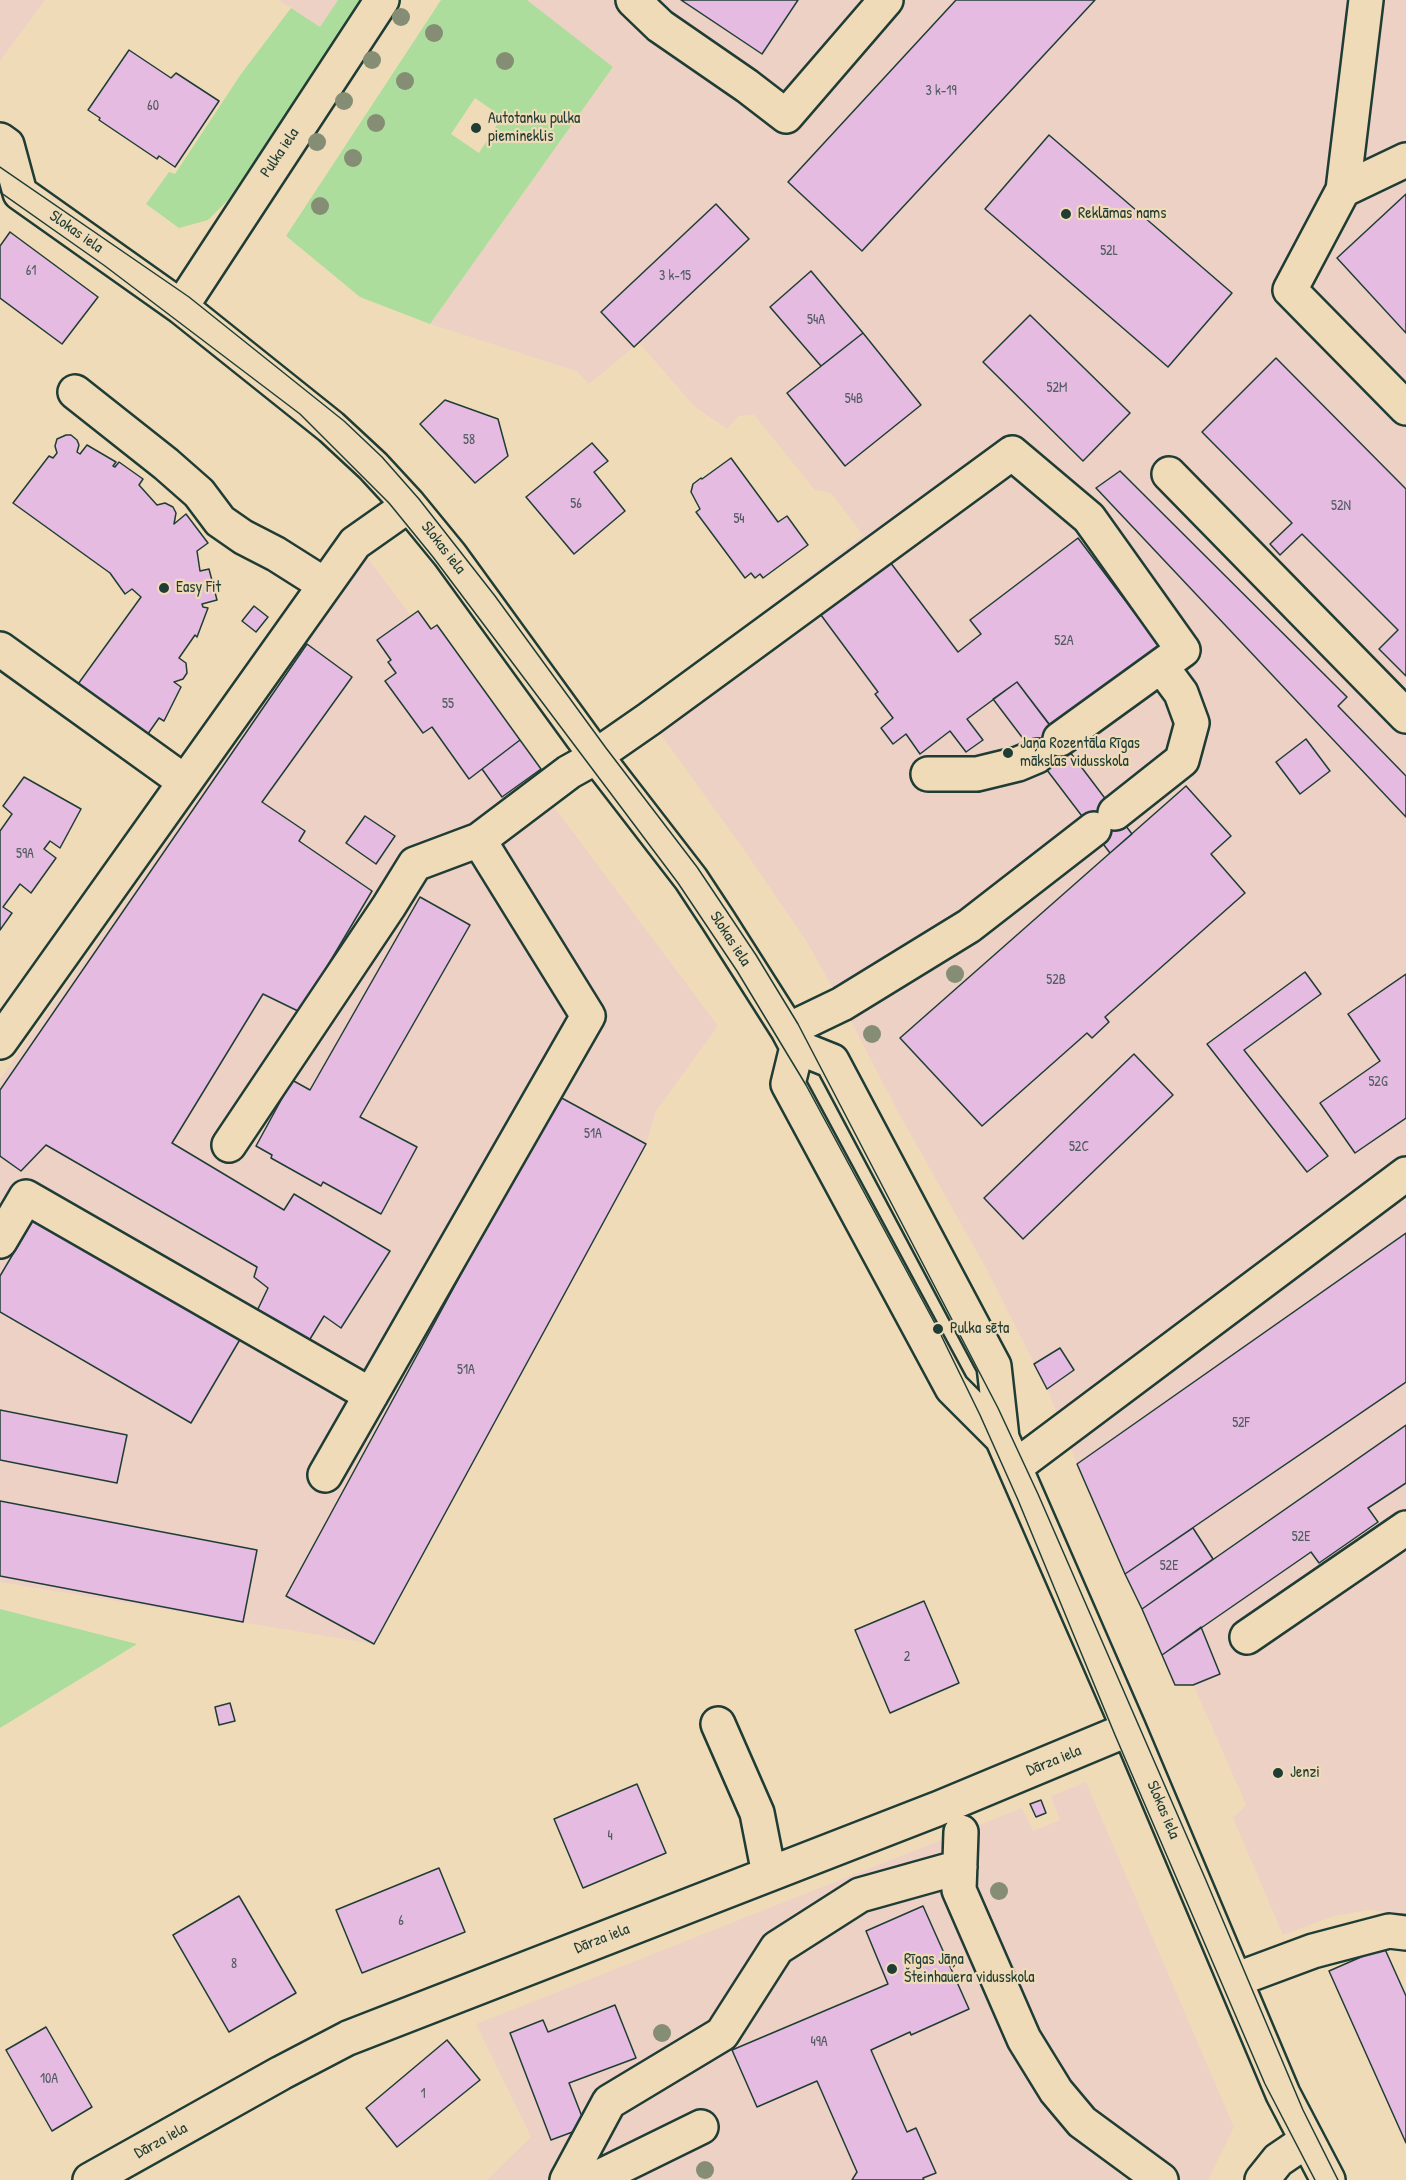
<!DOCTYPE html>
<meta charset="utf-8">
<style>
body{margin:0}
canvas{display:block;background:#f0dbb9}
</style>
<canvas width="1406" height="2180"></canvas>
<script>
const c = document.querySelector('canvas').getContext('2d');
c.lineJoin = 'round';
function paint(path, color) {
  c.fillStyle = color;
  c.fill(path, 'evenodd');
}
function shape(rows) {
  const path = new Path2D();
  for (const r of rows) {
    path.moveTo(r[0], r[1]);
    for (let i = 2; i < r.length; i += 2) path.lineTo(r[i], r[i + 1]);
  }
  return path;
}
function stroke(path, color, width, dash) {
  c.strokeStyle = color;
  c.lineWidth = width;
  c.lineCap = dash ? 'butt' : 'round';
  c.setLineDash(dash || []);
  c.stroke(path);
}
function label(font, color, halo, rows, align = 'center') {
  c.font = font + ' "Patrick Hand",sans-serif';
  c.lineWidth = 4.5;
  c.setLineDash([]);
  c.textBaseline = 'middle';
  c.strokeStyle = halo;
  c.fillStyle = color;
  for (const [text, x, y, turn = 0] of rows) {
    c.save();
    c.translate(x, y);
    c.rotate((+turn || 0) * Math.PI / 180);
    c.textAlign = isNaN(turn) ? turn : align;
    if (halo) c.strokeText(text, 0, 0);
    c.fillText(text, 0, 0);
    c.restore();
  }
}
paint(shape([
 [0,0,45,0,0,61],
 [279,0,338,0,320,27],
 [527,0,1406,0,1406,1913,1368,1910,1334,1916,1283,1935,1233,1818,1246,1805,1194,1686,1175,1685,1077,1464,1047,1389,986,1268,899,1114,842,1004,805,939,742,847,640,706,863,535,831,493,815,490,754,415,739,416,727,429,695,407,639,343,589,384,576,371,430,324,613,68],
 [367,557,718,1026,656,1111,646,1144,374,1644,0,1582,0,1079],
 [1086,1782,1234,2127,1208,2180,487,2180,531,2137,476,2024,1022,1808,1033,1831,1060,1820,1051,1796]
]), '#edd1c5');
paint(shape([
 [338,0,362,0,228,200,208,220,179,228,146,204,169,172,175,174,241,74,291,8,320,27],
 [441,0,527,0,613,67,430,324,360,297,286,236],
 [475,98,502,117,479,153,451,134],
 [0,1609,137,1644,0,1728]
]), '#acdd9d');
const building = shape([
 [681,0,798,0,762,54,681,0],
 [956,0,1095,0,862,251,788,182,956,0],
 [129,50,171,78,176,73,219,101,175,167,159,156,157,159,99,120,100,118,88,110,129,50],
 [1049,135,1232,293,1168,367,985,209,1049,135],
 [1406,194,1406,333,1337,258,1406,194],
 [716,204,749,239,634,347,601,312,716,204],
 [10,232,98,297,62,344,0,298,0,246,10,232],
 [811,271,863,333,821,366,770,307,811,271],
 [1030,315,1130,413,1083,461,983,362,1030,315],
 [863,333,921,405,845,466,787,393,863,333],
 [1276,358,1406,489,1406,676,1379,649,1398,630,1302,534,1280,555,1270,544,1292,523,1202,432,1276,358],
 [445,400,498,419,508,456,475,483,420,424,445,400],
 [66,435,71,435,77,440,79,445,77,452,80,454,87,445,116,462,113,466,115,467,119,462,143,479,139,485,157,505,165,503,173,507,176,513,174,524,186,514,208,543,197,551,200,571,209,569,217,600,202,604,203,607,208,608,197,637,195,635,179,658,186,663,187,673,183,679,174,682,181,687,164,721,159,718,143,741,73,691,141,597,132,589,125,594,110,573,13,503,49,456,53,458,57,453,55,446,57,439,66,435],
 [592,443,608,461,594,472,625,511,574,554,526,497,592,443],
 [731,458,778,522,787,516,808,545,763,578,760,574,755,578,751,573,745,578,696,512,700,509,691,492,693,484,701,478,702,479,731,458],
 [1120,471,1347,697,1338,706,1406,776,1406,817,1096,488,1120,471],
 [1078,538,1161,648,1053,729,1017,682,967,719,983,740,966,752,950,731,920,754,906,734,893,744,881,728,893,718,875,694,878,692,818,611,887,558,958,652,981,634,970,620,1078,538],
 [254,606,268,617,256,632,242,621,254,606],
 [418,611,431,629,437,625,520,740,469,779,432,727,423,733,385,681,396,673,388,662,391,660,377,640,418,611],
 [307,644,352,677,262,802,305,831,299,841,372,891,300,1012,263,994,172,1143,284,1210,294,1194,390,1251,341,1328,324,1316,307,1344,256,1313,268,1288,254,1277,257,1267,46,1145,21,1171,0,1156,0,1090,307,644],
 [1017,682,1132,834,1110,853,993,699,1017,682],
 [1306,739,1330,771,1300,794,1276,762,1306,739],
 [520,740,541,769,502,797,482,769,520,740],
 [24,777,81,809,60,848,50,841,44,849,56,858,31,893,20,884,3,907,12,913,0,930,0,831,12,814,3,806,24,777],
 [1186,786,1231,836,1211,854,1245,893,1105,1017,1109,1022,1092,1038,1087,1033,982,1126,900,1038,1186,786],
 [365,816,395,836,376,864,346,843,365,816],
 [420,897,470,925,360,1117,417,1147,381,1214,323,1182,321,1186,271,1158,272,1155,256,1146,292,1080,310,1090,420,897],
 [1305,972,1321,994,1244,1050,1328,1156,1307,1172,1207,1044,1305,972],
 [1406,974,1406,1118,1355,1153,1320,1103,1380,1061,1348,1014,1406,974],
 [1134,1054,1173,1095,1023,1239,984,1198,1134,1054],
 [558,1096,646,1144,374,1644,286,1596,558,1096],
 [36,1215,242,1336,191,1423,0,1312,0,1276,36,1215],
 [1406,1233,1406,1382,1125,1574,1077,1464,1406,1233],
 [1060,1348,1074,1370,1047,1389,1034,1364,1060,1348],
 [0,1410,127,1435,117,1483,0,1460,0,1410],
 [1406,1425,1406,1483,1368,1508,1378,1522,1319,1563,1311,1552,1162,1655,1142,1609,1406,1425],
 [0,1501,257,1550,243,1622,0,1576,0,1501],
 [1193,1528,1213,1559,1142,1609,1125,1574,1193,1528],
 [924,1601,959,1683,890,1713,855,1630,924,1601],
 [1201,1627,1220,1674,1193,1685,1175,1685,1162,1655,1201,1627],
 [230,1703,235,1721,219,1725,215,1707,230,1703],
 [637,1784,666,1853,583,1888,554,1819,637,1784],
 [1041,1800,1046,1813,1036,1817,1030,1804,1041,1800],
 [439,1868,465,1932,362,1973,336,1910,439,1868],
 [239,1896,296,1993,229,2032,173,1935,239,1896],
 [923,1906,969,2009,911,2035,910,2032,871,2050,907,2132,916,2128,936,2173,923,2178,924,2180,852,2180,857,2172,817,2081,757,2107,732,2050,888,1984,866,1931,923,1906],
 [1384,1947,1406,1996,1406,2143,1329,1971,1384,1947],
 [615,2005,636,2058,569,2083,586,2127,551,2140,510,2033,543,2020,548,2032,615,2005],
 [46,2027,92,2107,52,2131,6,2050,46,2027],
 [447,2040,480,2080,397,2147,366,2108,447,2040]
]);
paint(building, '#e5bbe2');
stroke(building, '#1f3d34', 1.5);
const minor = shape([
 [633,0,660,26,747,86,786,116,886,0],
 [1366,0,1343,190,1290,290,1406,408],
 [0,140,7,145,20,193,181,307,331,427,373,466,409,505,450,555,596,756,691,879,718,920,788,1030,797,1047,788,1084,952,1388,1002,1438,1129,1729,1283,2094,1328,2180],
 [1343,190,1406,160],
 [181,307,382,0],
 [75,392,166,464,199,493,220,521,243,537,276,554,325,585],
 [1169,474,1406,716],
 [0,649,185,782],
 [928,774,977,774,1018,764,1037,756],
 [1115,813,1182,760,1192,723,1181,693,1161,666],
 [788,1030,842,1004,969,926,1094,829],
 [0,1042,355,543,409,505],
 [797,1047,832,1061,994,1366,1002,1438],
 [229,1145,389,906,415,864,479,840,569,772,587,762,649,719,1012,453,1089,518,1183,650,1060,739],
 [0,1241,26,1197,371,1395],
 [1015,1467,1406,1174],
 [325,1475,588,1016,479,840],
 [1247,1637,1406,1528],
 [718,1724,757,1813,769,1874],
 [961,1832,959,1890,1024,2039,1056,2091,1082,2122,1161,2180],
 [1235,1980,1313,1951,1389,1931,1406,1933],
 [90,2180,281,2073,348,2038,937,1809,1129,1729],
 [567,2180,609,2102,722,2034,777,1948,860,1895,960,1867],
 [593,2180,701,2127],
 [1262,2180,1278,2160,1306,2141]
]);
stroke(minor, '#1f3d34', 38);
stroke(minor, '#f0dbb9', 33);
stroke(shape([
 [0,167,189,297,344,421,382,457,419,499,495,596,606,748,697,867,756,955,798,1024,998,1408,1038,1494,1205,1878,1303,2110,1338,2180],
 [0,192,105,266,300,414,389,503,433,557,678,883,737,971,806,1085,938,1329,980,1415,1018,1500,1115,1735,1265,2084,1315,2180]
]), '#1f3d34', 1.5);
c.fillStyle = '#858d75';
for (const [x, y] of [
 [401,17],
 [434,33],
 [372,60],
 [505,61],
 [405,81],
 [344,101],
 [376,123],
 [317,142],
 [353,158],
 [320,206],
 [955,974],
 [872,1034],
 [999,1891],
 [662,2033],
 [705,2170]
]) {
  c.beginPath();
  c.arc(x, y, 9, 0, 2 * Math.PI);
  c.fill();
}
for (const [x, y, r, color] of [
 [476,128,6,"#1f3d34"],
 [1066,214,6,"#1f3d34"],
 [164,588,6,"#1f3d34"],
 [1008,753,6,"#1f3d34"],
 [938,1329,6,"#1f3d34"],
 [1278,1773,6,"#1f3d34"],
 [892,1969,6,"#1f3d34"]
]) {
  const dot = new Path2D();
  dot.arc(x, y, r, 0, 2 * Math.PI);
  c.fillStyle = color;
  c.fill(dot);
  stroke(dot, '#f0dbb9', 2);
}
label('14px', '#505c60', null, [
 ["3 k-19",941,91],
 ["60",153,106],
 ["52L",1109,251],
 ["61",31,271],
 ["3 k-15",675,276],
 ["54A",816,320],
 ["52M",1057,388],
 ["54B",854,399],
 ["58",469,440],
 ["56",576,504],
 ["52N",1341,506],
 ["54",739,519],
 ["52A",1064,641],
 ["55",448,704],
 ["59A",25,854],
 ["52B",1056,980],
 ["52G",1378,1082],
 ["51A",593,1134],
 ["52C",1079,1147],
 ["51A",466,1370],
 ["52F",1241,1423],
 ["52E",1301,1537],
 ["52E",1169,1566],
 ["2",907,1657],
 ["4",610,1836],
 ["6",401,1921],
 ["8",234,1964],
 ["49A",819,2042],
 ["10A",49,2079],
 ["1",423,2094]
]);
label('16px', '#1f3d34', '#f0dbb9', [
 ["Autotanku pulka",488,119],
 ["piemineklis",488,137],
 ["Reklāmas nams",1078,214],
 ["Easy Fit",176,588],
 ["Jaņa Rozentāla Rīgas",1020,744],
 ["mākslas vidusskola",1020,762],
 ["Pulka sēta",950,1329],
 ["Jenzi",1290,1773],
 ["Rīgas Jāņa",904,1960],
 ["Šteinhauera vidusskola",904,1978]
], 'left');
label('16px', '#1f3d34', '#f0dbb9', [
 ["Pulka iela",280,153,-56],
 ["Slokas iela",76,232,35],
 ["Slokas iela",443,548,52],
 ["Slokas iela",730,939,57],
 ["Dārza iela",1054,1761,-22],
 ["Slokas iela",1163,1810,67],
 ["Dārza iela",602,1939,-21],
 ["Dārza iela",161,2141,-29]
]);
</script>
